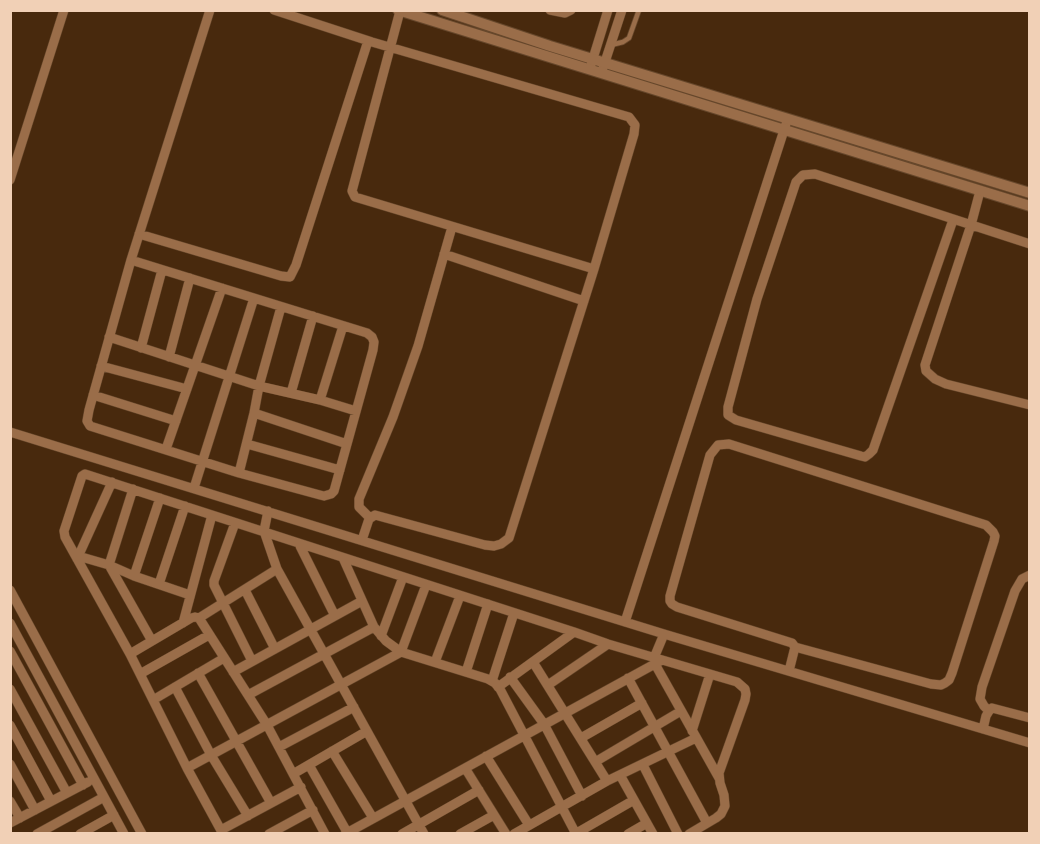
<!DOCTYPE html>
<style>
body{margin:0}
#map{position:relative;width:1040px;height:844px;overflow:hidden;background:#48290d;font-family:Helvetica,sans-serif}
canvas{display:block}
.frame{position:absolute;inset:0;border:12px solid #f1d0b6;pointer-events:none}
</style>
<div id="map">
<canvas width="1040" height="844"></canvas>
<div class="frame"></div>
</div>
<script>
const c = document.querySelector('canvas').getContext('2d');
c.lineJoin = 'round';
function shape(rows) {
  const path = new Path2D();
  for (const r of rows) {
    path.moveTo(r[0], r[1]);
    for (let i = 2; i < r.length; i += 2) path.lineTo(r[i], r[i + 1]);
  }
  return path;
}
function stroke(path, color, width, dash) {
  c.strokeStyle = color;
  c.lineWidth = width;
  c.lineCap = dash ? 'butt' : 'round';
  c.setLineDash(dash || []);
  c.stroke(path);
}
const service = shape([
 [611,45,623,42,629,38,639,10]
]);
const minor = shape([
 [274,10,372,42,629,117,635,125,634,134,594,269,509,538,501,544,494,546,485,545,375,515,369,519,362,540],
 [550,10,565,13,571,10],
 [400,11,352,191,355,197,594,269],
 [591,65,608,10],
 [603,68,622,10],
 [10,180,64,10],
 [980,191,971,225,925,365,926,371,935,379,946,384,1030,405],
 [953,220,873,450,869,454,865,457,861,456,736,420,728,415,728,407,757,299,796,182,803,175,815,174,1030,244],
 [139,234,281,276,290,277,296,265,368,41],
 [444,254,584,301],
 [131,260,367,333,372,337,374,342,373,350,334,491,331,494,324,496,320,495,239,473,90,426,87,421,89,410,131,260,210,10],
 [109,337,259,386,320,400,356,411],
 [141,348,162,270],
 [169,357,190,278],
 [101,366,187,389],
 [291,393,313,316],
 [93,395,176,421],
 [320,400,343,326],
 [254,413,347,444],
 [10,432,664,634,1030,743],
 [247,444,340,470],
 [166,449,222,288],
 [239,473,254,413,259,386,281,307],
 [194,488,254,298],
 [133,489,109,565,152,641],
 [268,511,264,531,277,569,424,834],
 [370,518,359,507,359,499,393,417,418,346,452,227],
 [235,523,214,581,214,585,252,661],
 [299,544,335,616],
 [78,556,109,565,134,576,190,595],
 [343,558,374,627,386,641,401,652,488,679,495,683,500,689,576,834],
 [77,559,112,482],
 [134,576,160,498],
 [159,584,185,506],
 [10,590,142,834],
 [245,590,275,649],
 [199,618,277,569],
 [625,622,786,124],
 [10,623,124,834],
 [183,623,212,515],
 [381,636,403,577],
 [10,651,83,785],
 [130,654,191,618,195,617,199,618,267,725,325,834],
 [654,658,664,634],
 [435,662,460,596],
 [533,662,607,781],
 [655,664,719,778],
 [789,671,795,647,792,643,677,607,672,604,670,601,670,596,710,455,718,445,729,444,986,525,993,532,995,536,994,541,952,673,949,680,945,683,941,685,931,684,795,647],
 [233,672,362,601],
 [466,672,488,604],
 [198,673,271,803],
 [140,674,209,635],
 [510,677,544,724,582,796],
 [628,678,707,823],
 [492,681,514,613],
 [548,685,608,644],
 [175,687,211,755,248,816],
 [498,687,574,632],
 [10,689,67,793],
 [248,695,374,627],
 [153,700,224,658],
 [989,711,984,706,980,699,982,687,1015,591,1022,579,1030,575],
 [10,725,51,801],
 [983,729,986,716,989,711,992,708,1030,718],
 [692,731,710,674],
 [581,738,642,703],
 [279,747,354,707],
 [332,751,373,818],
 [486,756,529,825],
 [595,762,681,711],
 [10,764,35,810],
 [309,765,347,832],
 [643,765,678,834],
 [187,768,401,652,426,585],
 [465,768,506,834],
 [293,774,367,731],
 [620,775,653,834],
 [10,801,20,818],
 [10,823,88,782],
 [221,830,301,787],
 [37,834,104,797],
 [80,834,114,815],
 [223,834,187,768,130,654,65,537,64,531,82,476,85,474,574,632,608,644,737,682,745,689,746,694,745,700,719,773,720,783,724,795,725,806,721,814,716,818,689,834],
 [269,834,313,810],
 [345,834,662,660],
 [402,834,479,790],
 [460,834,494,815],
 [514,834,607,781,696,738],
 [575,834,634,800],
 [628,834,647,823]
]);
const tertiary = shape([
 [398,10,1030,206],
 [442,10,550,46,1030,193]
]);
stroke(service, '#66472b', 6);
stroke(minor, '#66472b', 10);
stroke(tertiary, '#66472b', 12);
stroke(service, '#9a6d49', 4.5);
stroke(minor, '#9a6d49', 9);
stroke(tertiary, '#9a6d49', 10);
</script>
